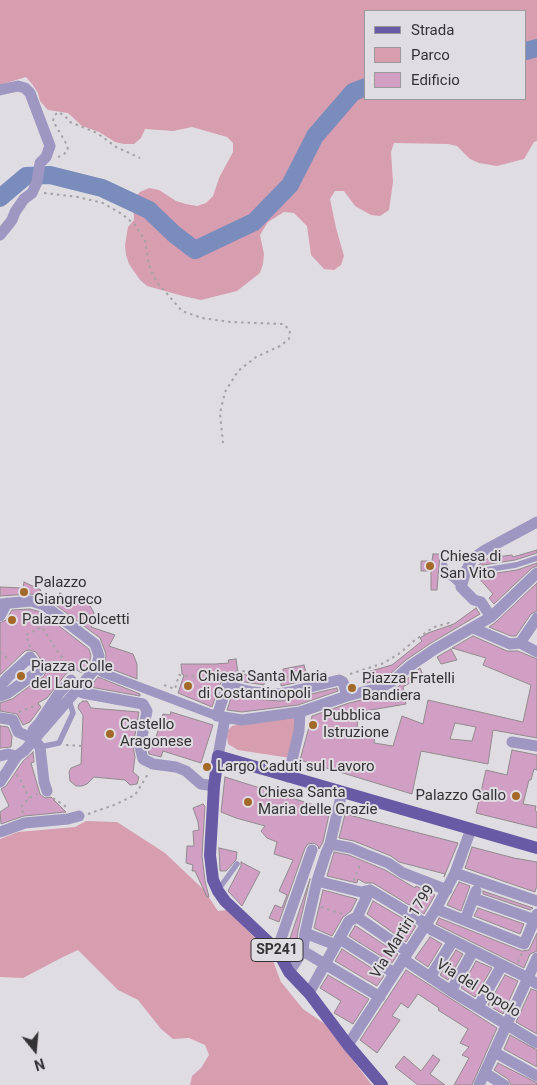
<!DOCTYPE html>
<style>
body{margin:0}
#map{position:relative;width:537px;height:1085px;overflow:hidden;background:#e0dde2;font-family:Roboto,sans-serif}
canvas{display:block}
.legend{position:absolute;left:364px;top:10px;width:162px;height:90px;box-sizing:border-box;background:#e0dde2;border:1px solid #9b999c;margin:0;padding:6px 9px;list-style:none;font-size:15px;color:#333234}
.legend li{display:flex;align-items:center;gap:10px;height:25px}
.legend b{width:25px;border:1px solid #9b999c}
.north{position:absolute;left:10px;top:1025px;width:50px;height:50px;-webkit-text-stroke:4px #e0dde2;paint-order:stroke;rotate:163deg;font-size:14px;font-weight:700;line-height:20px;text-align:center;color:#333234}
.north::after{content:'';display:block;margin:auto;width:18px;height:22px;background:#333234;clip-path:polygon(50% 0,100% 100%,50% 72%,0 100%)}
</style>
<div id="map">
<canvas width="537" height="1085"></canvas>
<ul class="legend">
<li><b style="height:6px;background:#695aa5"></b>Strada</li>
<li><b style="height:14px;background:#d79eb0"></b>Parco</li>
<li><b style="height:14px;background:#d19fc4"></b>Edificio</li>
</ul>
<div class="north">N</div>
</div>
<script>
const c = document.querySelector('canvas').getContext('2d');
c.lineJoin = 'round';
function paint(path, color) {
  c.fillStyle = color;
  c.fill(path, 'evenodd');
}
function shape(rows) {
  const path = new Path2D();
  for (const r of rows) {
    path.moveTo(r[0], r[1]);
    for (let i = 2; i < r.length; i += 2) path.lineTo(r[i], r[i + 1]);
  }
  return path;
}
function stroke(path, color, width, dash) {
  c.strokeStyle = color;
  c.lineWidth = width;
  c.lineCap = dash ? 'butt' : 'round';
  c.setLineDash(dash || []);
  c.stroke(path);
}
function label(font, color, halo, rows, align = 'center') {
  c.font = font + ' Roboto,sans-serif';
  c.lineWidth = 4;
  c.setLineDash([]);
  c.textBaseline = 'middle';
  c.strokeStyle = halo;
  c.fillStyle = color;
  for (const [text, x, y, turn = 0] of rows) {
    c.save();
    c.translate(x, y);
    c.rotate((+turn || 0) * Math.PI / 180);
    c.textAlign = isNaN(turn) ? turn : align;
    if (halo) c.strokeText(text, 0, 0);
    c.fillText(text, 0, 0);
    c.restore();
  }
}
paint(shape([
 [0,0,537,0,537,141,534,142,524,159,497,166,479,163,470,159,457,146,448,144,394,143,391,152,393,182,389,210,380,216,371,215,355,206,344,191,335,191,330,199,336,228,344,256,341,265,334,270,324,269,311,255,307,226,294,213,284,212,268,222,260,235,264,254,263,264,260,273,237,291,201,300,183,296,147,286,140,280,129,264,126,255,125,245,128,227,134,220,133,200,140,192,149,188,159,190,176,201,186,204,197,206,206,203,213,196,219,178,233,152,233,143,227,137,192,127,173,131,145,129,141,138,134,144,124,144,115,142,99,132,82,126,68,113,48,110,40,101,38,93,32,84,26,77,0,85],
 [366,11,526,11,526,99,366,99],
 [294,718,297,729,290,758,238,750,228,744,227,736,228,730,232,726,244,723],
 [86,821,117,822,165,853,204,890,218,911,227,910,260,943,272,958,281,982,303,1009,325,1024,372,1085,190,1085,192,1076,201,1068,209,1055,205,1045,189,1038,173,1039,161,1029,138,1000,118,990,78,950,61,958,23,978,0,977,0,839,18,832,75,827]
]), '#d79eb0');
stroke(shape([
 [526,51,537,48],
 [0,198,26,176,50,175,102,188,149,210,174,234,195,250,254,222,290,185,315,136,353,92,366,87]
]), '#7a8cbc', 18);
const building = shape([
 [537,550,537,553,515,560,477,566,494,554,496,557,512,555,513,557,537,550],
 [433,554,440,554,437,590,431,590,431,571,421,571,421,561,432,561,433,554],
 [537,563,537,566,532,568,494,604,489,598,493,594,477,576,517,570,537,563],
 [24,582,41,590,38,595,30,594,0,596,0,587,23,588,24,582],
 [537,583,537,611,531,614,516,636,511,636,489,627,496,622,537,583],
 [60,593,75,605,80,598,89,604,94,613,92,618,95,620,91,627,115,635,109,646,133,654,137,664,137,679,111,669,105,664,106,654,100,638,53,603,60,593],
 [476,608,480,614,431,643,406,660,389,675,376,681,363,684,362,679,369,676,367,672,392,665,422,641,420,638,428,633,454,624,476,608],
 [30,609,41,612,89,649,91,656,89,664,82,673,73,668,65,675,47,698,38,703,41,707,30,722,23,725,17,714,0,711,0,703,12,699,44,676,47,669,36,652,29,650,25,651,0,675,0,623,6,620,12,610,30,609],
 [473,636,507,651,518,651,537,659,537,738,493,730,488,764,421,751,412,794,300,760,312,716,349,703,382,695,398,687,420,668,423,675,403,687,406,704,359,712,356,735,375,735,374,743,393,746,402,716,423,724,428,700,523,722,531,685,483,665,486,658,452,648,473,636],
 [455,723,476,727,472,741,450,739,455,723],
 [451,649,457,660,441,664,437,657,451,649],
 [236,659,238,673,256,677,257,674,265,676,264,685,225,679,220,684,212,707,178,693,184,675,182,674,181,664,215,664,229,663,228,660,236,659],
 [304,665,308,680,281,686,281,680,284,679,283,669,304,665],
 [98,677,140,694,140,696,90,687,98,677],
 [337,688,338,691,298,705,242,712,227,710,232,695,252,699,280,701,337,688],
 [83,701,87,701,91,708,139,712,133,746,135,757,133,772,139,777,137,784,130,785,125,780,94,777,87,784,82,786,76,786,70,781,69,772,71,768,81,764,83,715,78,708,79,704,83,701],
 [171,712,213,725,201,763,163,751,161,757,149,754,148,747,153,747,163,714,170,715,171,712],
 [0,726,8,727,12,736,11,747,0,748,0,726],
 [512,750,537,755,537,770,534,769,531,780,529,780,523,804,536,806,535,811,537,812,537,828,476,813,486,770,507,775,512,750],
 [33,752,34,762,31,763,40,794,45,798,51,797,66,812,24,816,1,824,0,812,9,806,1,789,6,786,23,761,33,752],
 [225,777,330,810,323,842,319,849,318,846,314,843,308,844,305,848,279,922,269,918,275,905,282,908,287,895,279,891,293,860,274,854,277,842,267,838,261,831,265,826,236,818,221,812,225,777],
 [203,804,205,806,202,856,205,881,209,897,207,897,195,871,192,871,193,865,186,863,187,846,194,846,193,831,199,830,198,822,193,808,203,804],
 [345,814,458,843,444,877,445,874,399,862,391,856,354,841,339,838,345,814],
 [472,847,514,858,537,862,537,888,536,888,535,892,465,868,472,847],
 [219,848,237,852,236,860,226,871,220,871,219,848],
 [334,852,349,855,385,870,415,888,416,886,435,895,424,914,373,883,365,883,358,879,357,883,327,876,334,852],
 [241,862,260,872,242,906,228,891,241,866,241,862],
 [310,879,298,931,296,948,294,952,286,950,310,879],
 [459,882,470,886,461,911,447,905,459,882],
 [323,890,357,899,351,911,343,917,332,936,314,928,323,890],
 [483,891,533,908,530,910,483,894,483,891],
 [373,901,416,926,406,942,367,914,373,901],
 [478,908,524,924,520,934,474,916,478,908],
 [439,918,522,951,529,950,537,933,537,951,530,954,524,968,436,924,439,918],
 [355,926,356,926,398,954,392,963,349,936,355,926],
 [430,937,442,944,428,967,415,958,430,937],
 [342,949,384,976,377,986,335,961,342,949],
 [456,950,463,954,448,980,440,975,456,950],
 [476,961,492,968,475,997,461,988,476,961],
 [406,970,497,1028,472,1085,454,1085,469,1058,462,1055,469,1047,460,1043,468,1029,438,1010,439,1008,418,994,408,1008,401,1003,392,1016,400,1020,377,1053,360,1040,406,970],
 [328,975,369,999,353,1024,334,1013,341,1001,320,988,328,975],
 [505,975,518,981,503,1014,488,1005,505,975],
 [531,989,537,991,537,1034,516,1022,531,989],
 [510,1035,537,1050,537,1067,504,1049,510,1035],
 [433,1055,440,1060,430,1074,445,1085,418,1085,395,1067,404,1056,421,1071,433,1055],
 [498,1063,537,1083,537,1085,511,1085,508,1079,494,1070,498,1063]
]);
paint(building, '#d19fc4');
stroke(building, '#908b8e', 1);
stroke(shape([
 [58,157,63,155,68,150,67,145,53,121,54,116,58,112,65,116,70,122,97,133,116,147,140,158],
 [44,193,78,197,103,203,122,214,135,225,145,240,149,265,156,281,182,311,202,318,230,322,283,324,290,330,289,339,280,346,256,357,238,371,225,392,220,413,223,443],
 [25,612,37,628],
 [30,647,26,635,42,627,57,651,72,669],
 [0,652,10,661],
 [236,670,265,675,267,678,282,678,307,672,326,672],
 [350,674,384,663,400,653,415,640,434,627,449,623,451,628],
 [46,678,52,685],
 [164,685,175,689,179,675,198,677,217,683],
 [19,712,40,704],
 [66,745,82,746],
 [16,775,19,777,29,798],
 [53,798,68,808],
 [23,813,21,807,29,798,38,794],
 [88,814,114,805,135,795,148,774],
 [355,880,354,879,361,863],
 [321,907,343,914],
 [518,962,522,953]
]), '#a4a2a6', 2, [2.5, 4]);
stroke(shape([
 [444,564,450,577,461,587],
 [466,571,479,571,516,565,537,558],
 [40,747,59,743,73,713,69,700],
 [218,890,237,864]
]), '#9e97c1', 5.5);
stroke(shape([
 [96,668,103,673,217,716]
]), '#9e97c1', 9);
stroke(shape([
 [0,90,18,86,25,88,30,93,50,146,46,157,40,163,37,182,32,193,24,199,15,212,12,220,0,235],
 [0,604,31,601,44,605,95,644,99,656,96,668,25,750,17,756,0,782],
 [0,616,7,603],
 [491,617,481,602,474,600,461,587,466,571,472,559,485,550,537,522],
 [473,628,510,644,520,643],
 [520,643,537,618],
 [520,643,537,652],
 [0,686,8,677,30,657,40,670,8,693,0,696],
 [77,690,83,693,143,704,147,711,140,747,143,759,153,764,176,767,186,771,201,784,214,786],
 [300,712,347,696,379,688,393,681,410,666,435,649,491,617,537,573],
 [0,718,13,720,18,732,34,739,40,747,44,782,47,791],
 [33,730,40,722,59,693,71,680],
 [512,742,537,746],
 [0,756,8,754,17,756],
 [218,756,225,718],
 [288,777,299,731,300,712,242,720,217,716,227,686,253,692,279,694,290,692,339,680,343,682,347,696],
 [0,832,25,823,68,819,79,816],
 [330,844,351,848,365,854,388,863,403,873,447,890],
 [455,873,537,901],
 [317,881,361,892,370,890,420,920,432,930,528,978,537,984],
 [473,898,535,920],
 [436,909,524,944,537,914],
 [357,917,408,952],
 [465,920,476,891],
 [305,933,336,945],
 [340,939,394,973],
 [277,950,312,850],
 [303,951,380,997],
 [403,959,451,991,537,1043],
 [289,972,303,951,305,933,317,881,326,853,330,844,342,792],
 [430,977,453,941],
 [451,991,473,951],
 [309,993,349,921,357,917,370,890],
 [478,1007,502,965],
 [348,1045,436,909,455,873,471,829],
 [494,1052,537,1076],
 [485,1073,504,1085],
 [479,1085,537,958]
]), '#9e97c1', 11);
stroke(shape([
 [382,1085,348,1045,309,993,289,972,277,950,225,901,218,891,213,880,210,855,214,786,218,756,537,848]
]), '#695aa5', 12);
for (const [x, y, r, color] of [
 [430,566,5,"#a36929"],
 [24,592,5,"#a36929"],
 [12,620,5,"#a36929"],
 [21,676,5,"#a36929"],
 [188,686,5,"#a36929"],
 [352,688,5,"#a36929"],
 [313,725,5,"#a36929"],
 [110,734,5,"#a36929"],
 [207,767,5,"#a36929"],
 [516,796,5,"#a36929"],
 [248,802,5,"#a36929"]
]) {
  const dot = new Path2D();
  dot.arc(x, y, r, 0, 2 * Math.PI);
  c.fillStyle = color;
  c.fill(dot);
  stroke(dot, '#e0dde2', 2);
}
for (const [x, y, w] of [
 [277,950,52]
]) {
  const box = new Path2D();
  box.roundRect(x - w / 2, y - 11.5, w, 23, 4);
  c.fillStyle = '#e0dde2';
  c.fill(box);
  stroke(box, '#333234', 1);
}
label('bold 14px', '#333234', null, [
 ["SP241",277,950]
]);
label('15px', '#333234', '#e0dde2', [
 ["Chiesa di",440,557],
 ["San Vito",440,574],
 ["Palazzo",34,583],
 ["Giangreco",34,600],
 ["Palazzo Dolcetti",22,620],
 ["Piazza Colle",31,667],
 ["del Lauro",31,684],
 ["Chiesa Santa Maria",198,677],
 ["di Costantinopoli",198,694],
 ["Piazza Fratelli",362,679],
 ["Bandiera",362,696],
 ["Pubblica",323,716],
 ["Istruzione",323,733],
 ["Castello",120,725],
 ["Aragonese",120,742],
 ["Largo Caduti sul Lavoro",217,767],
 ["Chiesa Santa",258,793],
 ["Maria delle Grazie",258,810],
 ["Palazzo Gallo",506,796,"right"]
], 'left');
label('15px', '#333234', '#e0dde2', [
 ["Via Martiri 1799",403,932,-58],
 ["Via del Popolo",478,989,32]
]);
</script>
